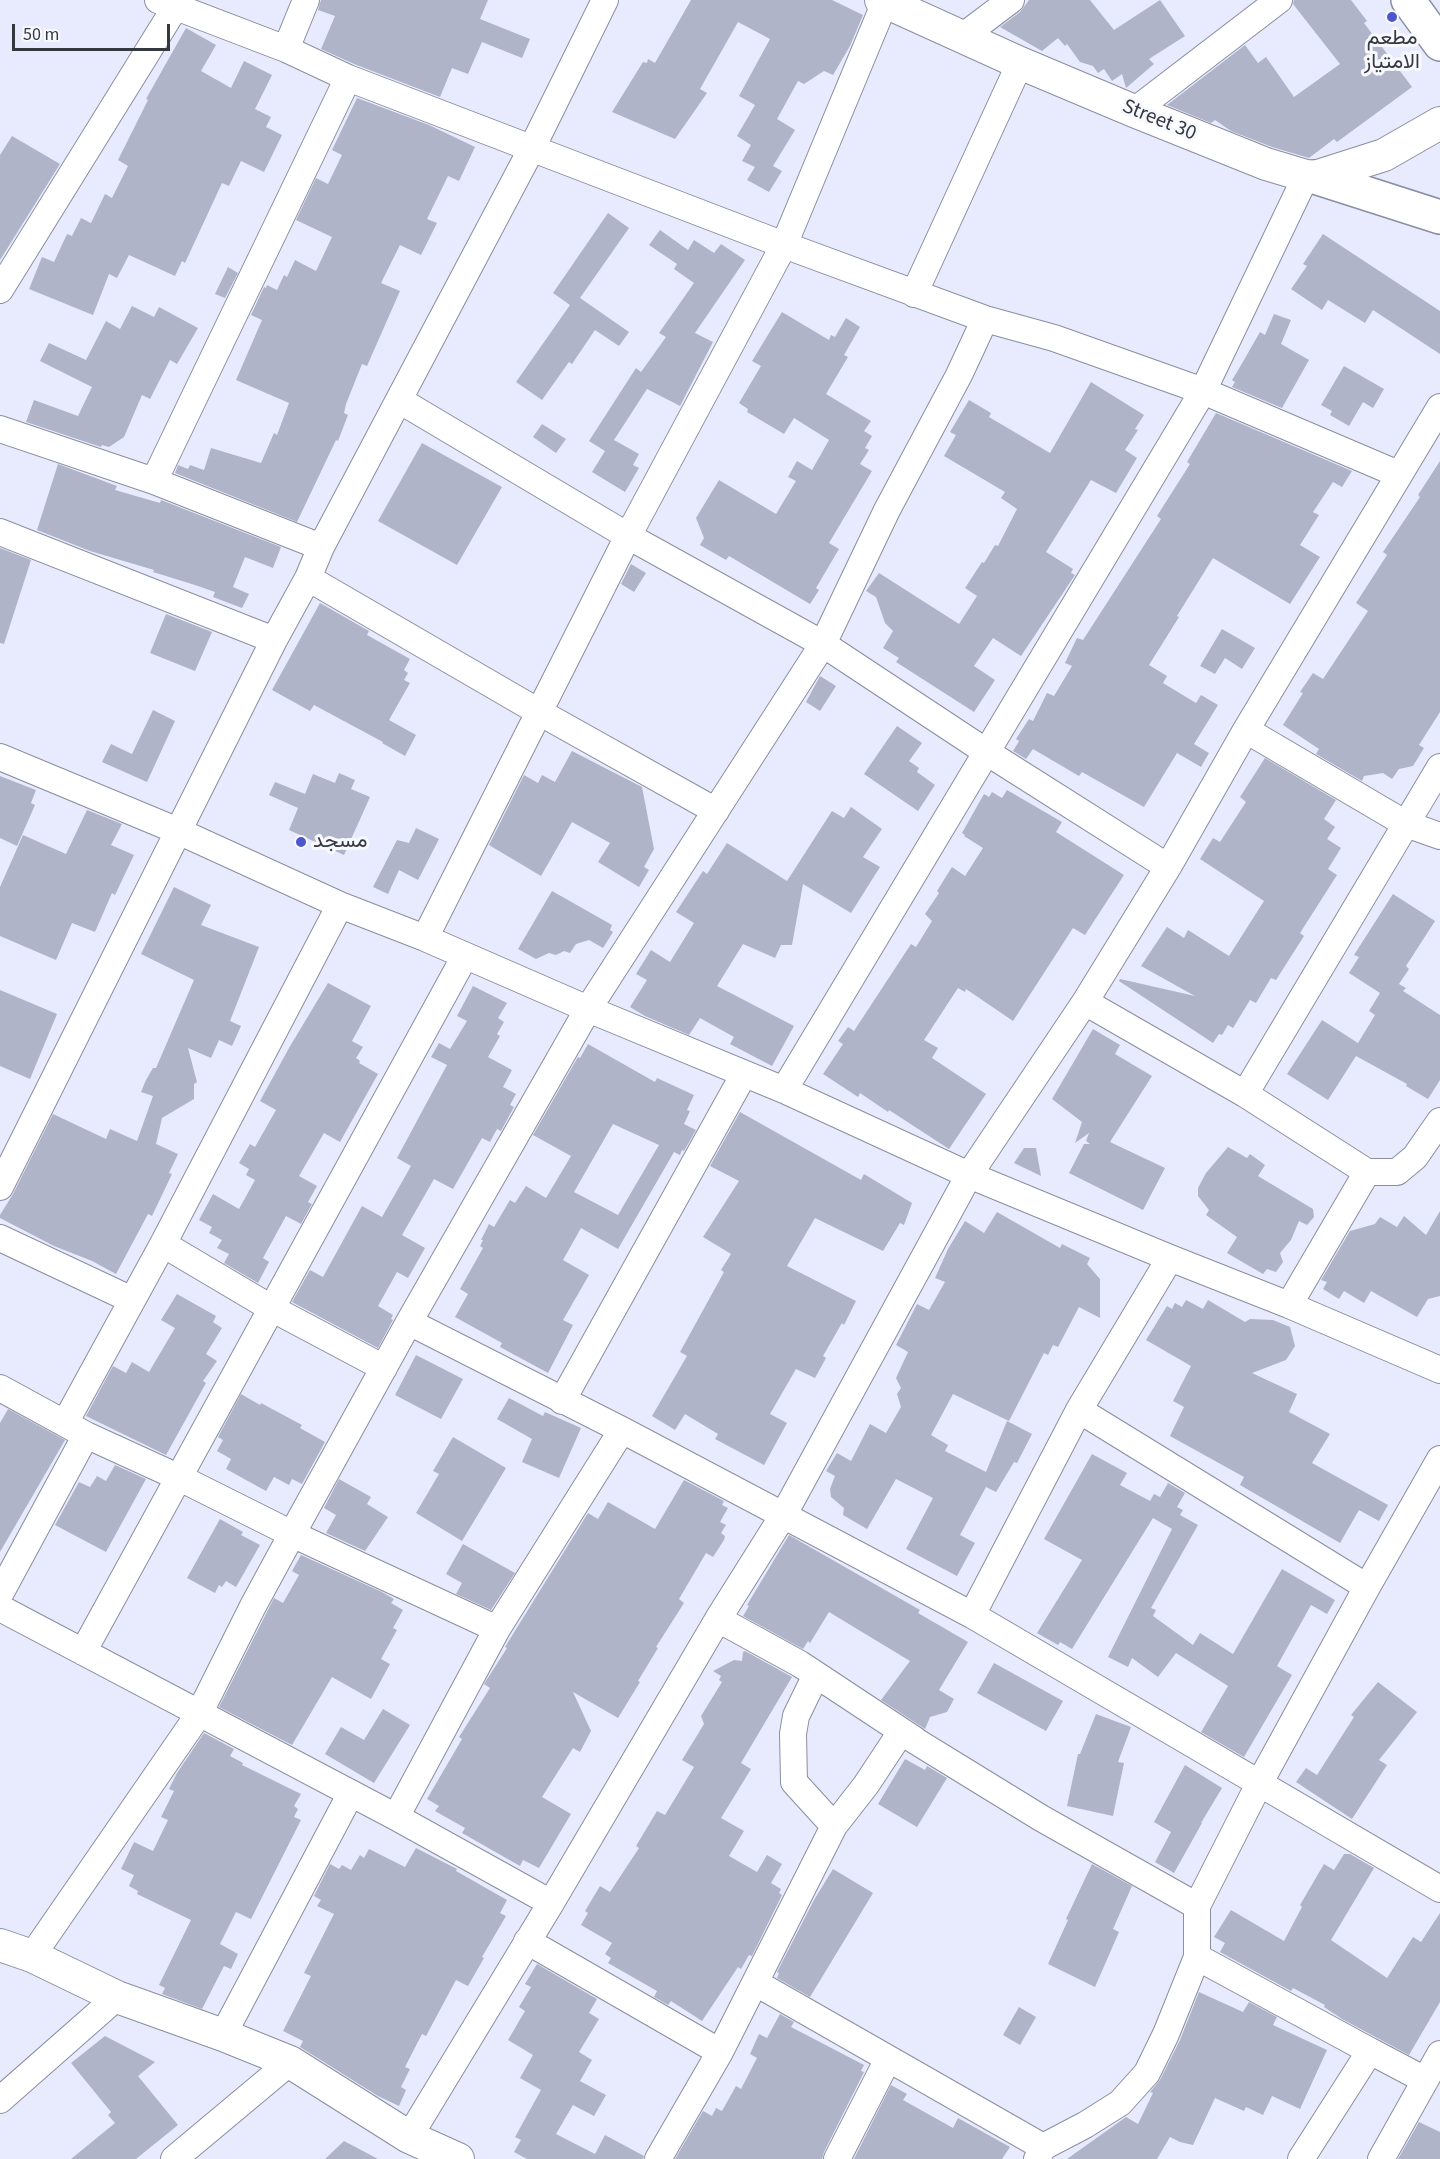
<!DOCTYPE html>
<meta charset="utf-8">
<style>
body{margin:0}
#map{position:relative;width:1440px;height:2159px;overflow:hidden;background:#e7ebfd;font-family:"Source Sans 3",sans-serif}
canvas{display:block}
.scale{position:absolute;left:12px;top:24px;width:158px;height:27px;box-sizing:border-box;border:3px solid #363840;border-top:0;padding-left:8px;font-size:18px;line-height:21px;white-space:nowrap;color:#363840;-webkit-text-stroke:4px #f8f9fe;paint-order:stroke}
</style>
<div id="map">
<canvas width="1440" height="2159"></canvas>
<div class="scale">50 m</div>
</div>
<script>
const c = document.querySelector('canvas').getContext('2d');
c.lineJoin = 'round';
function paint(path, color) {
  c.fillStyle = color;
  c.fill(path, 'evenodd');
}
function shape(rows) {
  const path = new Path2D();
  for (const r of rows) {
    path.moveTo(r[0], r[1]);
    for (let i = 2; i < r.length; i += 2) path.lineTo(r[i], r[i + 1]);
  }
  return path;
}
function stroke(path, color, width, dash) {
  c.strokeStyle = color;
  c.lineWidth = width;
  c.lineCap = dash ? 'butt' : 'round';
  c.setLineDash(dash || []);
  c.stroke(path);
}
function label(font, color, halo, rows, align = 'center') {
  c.font = font + ' "Source Sans 3",Vazirmatn,sans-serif';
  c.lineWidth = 6;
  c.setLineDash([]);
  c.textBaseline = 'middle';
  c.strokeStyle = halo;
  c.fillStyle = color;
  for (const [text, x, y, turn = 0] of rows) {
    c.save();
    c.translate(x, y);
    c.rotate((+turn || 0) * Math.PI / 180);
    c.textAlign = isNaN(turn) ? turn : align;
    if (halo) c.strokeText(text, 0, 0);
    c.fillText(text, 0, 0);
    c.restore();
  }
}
paint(shape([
 [321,0,488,0,480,19,530,39,522,58,482,42,468,74,452,68,440,97,354,64,321,49,335,16,318,10],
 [691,0,832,0,863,15,850,46,833,75,824,71,804,84,798,81,777,119,795,130,773,166,782,171,769,192,747,180,755,167,742,161,751,145,737,136,755,105,739,96,770,39,738,22,700,89,707,93,675,139,612,112,643,62,647,63,648,59,655,63],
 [1029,0,1090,0,1114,30,1160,0,1185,36,1149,59,1154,64,1126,88,1122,74,1112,81,1104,69,1098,73,1093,66,1080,62,1067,44,1065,46,1058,38,1042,51,1000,27,1020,12],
 [1294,0,1351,0,1367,21,1364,23,1412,87,1337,142,1334,139,1309,158,1272,147,1231,131,1215,120,1211,123,1167,105,1245,45,1258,63,1266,57,1294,97,1340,64,1293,4],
 [186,28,216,45,201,71,231,88,244,61,272,75,255,109,271,117,266,127,282,135,264,172,241,161,229,186,222,183,185,263,182,261,175,276,129,255,117,278,109,274,93,315,29,289,42,257,54,262,67,234,72,236,81,218,91,223,105,194,112,198,128,166,118,160,148,100,146,99],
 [357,98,429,125,475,147,459,181,448,176,427,219,437,223,421,255,400,245,381,283,400,291,367,366,362,364,346,404,344,413,348,415,338,441,336,440,297,522,175,473,178,465,188,469,190,465,204,470,211,448,261,463,274,433,277,435,289,403,236,380,262,320,251,315,264,287,266,288,267,285,277,290,284,275,287,277,295,260,316,271,332,237,296,220,316,178,328,184,342,155,332,150],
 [12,136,60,164,0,260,0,155],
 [608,213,629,228,580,298,629,332,619,346,595,330,572,364,569,362,542,400,516,382,570,305,553,293],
 [660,230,688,250,694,240,714,253,721,244,745,260,695,333,713,342,680,406,647,389,614,440,639,454,633,465,639,468,625,492,592,472,605,451,589,441,636,368,641,372,666,337,659,333,694,283,674,269,677,264,649,245],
 [1323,234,1440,311,1440,354,1373,310,1365,323,1328,300,1322,310,1291,289,1307,266,1303,264],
 [228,267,238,273,225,298,215,294],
 [132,306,154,317,159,307,198,328,177,364,170,360,150,399,142,395,124,437,109,447,102,445,101,447,26,422,34,400,78,416,92,387,40,361,49,343,86,360,106,321,120,329],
 [782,312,829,340,831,335,835,337,846,318,860,327,844,355,848,357,826,394,871,421,864,431,872,436,865,448,869,450,860,464,872,471,829,543,839,549,816,588,819,590,810,604,729,556,726,560,700,545,704,538,696,518,719,480,776,514,796,481,788,477,797,461,812,470,829,440,794,418,784,434,747,412,748,409,739,403,761,366,752,361],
 [1274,314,1291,320,1281,344,1309,360,1282,408,1232,387,1235,382,1232,380,1237,372,1260,332,1265,335],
 [1344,366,1384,389,1373,408,1363,402,1349,426,1330,415,1332,411,1321,405],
 [1091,382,1144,415,1135,429,1138,430,1125,450,1137,458,1116,493,1091,480,1046,552,1073,569,1071,573,1075,575,1021,656,993,638,974,666,995,680,974,712,896,662,899,658,883,648,893,631,885,623,876,597,866,591,879,573,959,624,977,596,965,588,982,562,984,563,995,545,998,546,1017,509,1001,498,1005,492,944,456,956,435,950,432,969,400,991,413,989,417,1050,453],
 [1216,413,1352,471,1342,487,1333,482,1313,512,1319,515,1300,545,1320,557,1290,604,1213,558,1177,616,1179,617,1149,665,1167,676,1163,683,1196,703,1201,695,1218,705,1194,744,1209,753,1201,767,1177,753,1144,807,1082,772,1079,776,1033,749,1026,759,1013,751,1019,741,1016,739,1029,719,1033,721,1047,693,1054,696,1072,666,1065,663,1077,638,1083,640,1161,519,1157,516,1190,464,1187,462],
 [542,424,566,439,556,453,533,437],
 [422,443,502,487,457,565,378,521],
 [1440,461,1440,712,1419,745,1424,748,1413,766,1399,769,1392,779,1383,773,1364,776,1362,781,1316,754,1319,749,1283,725,1303,693,1300,692,1313,673,1323,679,1368,611,1356,603,1387,555,1383,552,1420,497,1418,495],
 [58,464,117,486,115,490,160,503,161,500,281,547,273,568,245,557,233,587,249,594,242,608,213,597,215,592,195,585,153,572,154,570,90,551,37,530],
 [0,548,31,560,4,644,0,643],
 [631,564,646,573,634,592,621,584],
 [320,603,369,631,367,635,410,659,404,670,408,673,404,680,410,683,389,720,416,735,405,756,382,743,383,742,314,705,310,711,272,690],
 [166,614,212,632,195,671,150,653],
 [1222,629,1255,648,1242,669,1225,658,1215,674,1200,666],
 [820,676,836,686,820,711,806,702],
 [153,710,175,721,147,782,102,762,111,744,132,754],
 [897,726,922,743,909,761,919,768,917,772,935,785,918,811,864,774],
 [572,751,642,787,654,849,644,867,649,870,639,887,598,862,610,843,572,822,541,876,489,845,524,775,538,783,542,775,555,782],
 [1265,758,1336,800,1324,819,1335,827,1327,839,1341,848,1328,869,1337,875,1300,933,1304,936,1276,980,1271,978,1256,1003,1250,1000,1233,1028,1228,1025,1222,1035,1219,1034,1213,1043,1119,981,1120,979,1195,996,1141,966,1167,927,1184,938,1188,930,1229,956,1264,901,1200,859,1213,838,1220,842,1246,802,1240,797],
 [339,773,355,780,351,789,370,797,344,855,289,830,298,808,269,795,275,782,305,794,313,774,335,783],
 [0,776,36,790,31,803,35,805,17,846,0,838],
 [1007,790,1062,822,1056,832,1124,875,1085,935,1073,928,1013,1021,966,989,965,992,958,988,924,1040,938,1048,932,1058,986,1094,949,1149,889,1110,888,1112,860,1093,858,1097,823,1074,843,1044,838,1041,848,1027,854,1031,911,944,916,947,932,921,925,914,939,893,937,891,952,867,965,876,983,848,964,836,965,835,962,833,984,794,989,797,992,792,1002,798],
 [851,807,882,829,863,857,880,867,851,913,803,884,792,945,781,945,775,958,743,944,717,986,794,1026,772,1066,730,1044,734,1037,700,1018,689,1035,645,1016,630,1007,647,980,636,974,651,950,670,962,694,923,676,912,703,871,707,874,727,843,787,881,832,811,844,818],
 [87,810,122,824,111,845,134,855,115,895,112,893,95,932,72,923,56,960,0,936,0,887,23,835,66,854],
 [416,828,439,839,418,880,399,870,388,894,373,887,397,840,409,843],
 [174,887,211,905,201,925,259,947,230,1021,241,1026,232,1046,219,1040,211,1058,188,1048,197,1082,194,1084,194,1099,162,1118,156,1144,178,1154,169,1173,172,1174,152,1216,148,1214,116,1274,92,1261,54,1246,0,1218,0,1215,13,1194,53,1114,106,1139,110,1129,137,1141,153,1096,141,1092,146,1080,153,1068,156,1068,194,980,141,954],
 [552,891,612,925,610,930,613,932,603,948,589,940,576,944,570,953,564,951,556,955,549,953,536,959,518,949],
 [1393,894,1435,921,1406,966,1409,969,1399,984,1406,988,1403,991,1440,1015,1440,1080,1428,1099,1406,1086,1407,1084,1356,1056,1328,1100,1287,1074,1322,1020,1358,1043,1375,1015,1369,1011,1380,993,1349,973,1359,957,1354,955],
 [328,983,371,1006,352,1041,363,1047,356,1058,360,1061,359,1063,378,1074,340,1142,324,1133,299,1176,317,1186,308,1202,312,1204,301,1224,286,1216,263,1258,269,1262,258,1283,224,1263,229,1254,217,1248,222,1240,209,1233,212,1227,199,1220,213,1194,239,1209,255,1180,246,1175,249,1169,239,1163,250,1144,255,1147,276,1110,260,1101,289,1048],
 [473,986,507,1003,498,1018,504,1022,497,1034,500,1036,488,1057,512,1070,503,1087,516,1094,510,1105,514,1107,501,1131,497,1129,490,1142,482,1138,453,1189,434,1179,402,1235,425,1248,408,1278,397,1272,378,1306,393,1315,391,1319,393,1320,378,1348,292,1302,310,1270,323,1277,362,1206,382,1217,411,1166,397,1158,447,1065,431,1057,439,1043,450,1049,467,1021,457,1016],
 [0,990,57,1014,30,1079,0,1066],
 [1093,1029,1120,1045,1115,1054,1152,1076,1110,1142,1165,1168,1143,1210,1069,1173,1084,1144,1090,1144,1086,1141,1089,1133,1075,1143,1082,1122,1052,1099],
 [588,1044,655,1082,657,1078,694,1095,687,1110,690,1111,684,1124,696,1130,684,1151,682,1150,680,1155,674,1152,618,1249,581,1228,563,1260,589,1275,563,1320,573,1325,548,1373,500,1347,502,1343,455,1317,468,1294,460,1289,483,1248,480,1246,483,1240,481,1240,489,1224,494,1227,510,1200,515,1203,526,1186,546,1198,571,1156,533,1135,578,1057,580,1058],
 [613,1124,659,1145,618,1215,574,1192],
 [740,1112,861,1180,864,1174,912,1203,904,1225,900,1223,883,1251,815,1218,787,1266,856,1301,844,1325,842,1323,823,1356,826,1358,815,1378,796,1369,770,1414,787,1423,764,1465,715,1439,718,1434,685,1414,675,1430,652,1416,687,1356,680,1352,724,1272,721,1270,731,1254,703,1237,739,1181,710,1166],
 [1228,1147,1247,1158,1250,1154,1265,1165,1258,1176,1313,1209,1314,1217,1307,1225,1299,1221,1291,1240,1280,1253,1283,1262,1276,1272,1267,1269,1263,1274,1227,1253,1237,1237,1206,1215,1209,1210,1198,1196,1198,1188,1206,1173],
 [1024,1148,1036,1148,1041,1176,1014,1163],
 [1440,1211,1440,1296,1428,1299,1417,1317,1371,1291,1364,1303,1344,1291,1339,1299,1323,1289,1327,1282,1321,1280,1350,1231,1375,1224,1380,1217,1397,1227,1404,1216,1426,1235],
 [997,1212,1060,1248,1062,1244,1090,1258,1087,1264,1100,1279,1100,1318,1079,1307,1058,1347,1053,1345,1048,1355,1044,1353,1009,1421,953,1394,931,1435,948,1445,945,1451,986,1472,1007,1421,1032,1434,1017,1463,1014,1462,996,1492,986,1487,960,1535,975,1543,957,1576,906,1549,933,1498,896,1479,867,1529,843,1515,844,1508,831,1497,830,1489,835,1476,826,1471,837,1453,851,1461,870,1424,886,1433,901,1407,897,1394,901,1388,896,1378,908,1352,896,1345,917,1304,929,1310,945,1282,935,1278,948,1249,965,1221,984,1233],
 [177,1294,216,1316,213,1322,222,1328,206,1354,217,1361,203,1381,206,1383,166,1455,86,1416,113,1366,126,1373,132,1362,149,1372,175,1328,161,1320],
 [1186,1300,1203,1309,1208,1300,1245,1322,1250,1319,1273,1320,1290,1327,1295,1346,1286,1360,1252,1373,1297,1394,1289,1412,1330,1434,1312,1463,1388,1505,1379,1521,1359,1510,1340,1543,1240,1485,1244,1477,1170,1436,1184,1407,1173,1401,1191,1366,1146,1340,1167,1306,1172,1309,1175,1303,1182,1307],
 [416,1355,463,1379,441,1419,395,1395],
 [241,1394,260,1405,261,1403,302,1425,300,1428,325,1442,302,1484,292,1479,289,1485,274,1477,266,1491,226,1469,231,1459,217,1451,223,1440,218,1437],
 [509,1398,543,1416,545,1412,581,1428,559,1478,522,1462,532,1439,497,1419],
 [8,1409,65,1440,0,1552,0,1423],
 [453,1437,506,1468,462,1541,416,1513,439,1474,433,1471],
 [1092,1454,1127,1473,1120,1485,1150,1501,1154,1494,1160,1497,1168,1483,1185,1493,1177,1507,1183,1510,1180,1515,1198,1525,1151,1608,1156,1610,1153,1616,1193,1645,1200,1633,1233,1654,1282,1569,1335,1600,1327,1614,1311,1605,1277,1666,1292,1675,1244,1757,1201,1732,1228,1686,1176,1653,1158,1677,1132,1658,1128,1667,1108,1657,1172,1529,1153,1518,1072,1649,1060,1642,1058,1645,1037,1633,1082,1560,1044,1539],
 [115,1465,146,1479,106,1552,55,1525,79,1482,90,1487,97,1476,106,1481],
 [339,1479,371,1497,367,1504,388,1517,365,1551,326,1533,336,1515,324,1508],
 [684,1480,724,1501,722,1505,728,1508,720,1522,726,1525,721,1533,725,1536,724,1540,713,1557,706,1553,679,1599,684,1603,656,1647,658,1648,638,1681,640,1682,618,1718,573,1692,591,1731,580,1752,573,1748,542,1797,571,1814,539,1868,523,1860,520,1866,462,1833,465,1828,435,1811,439,1806,427,1799,462,1739,459,1737,490,1688,484,1684,507,1648,505,1647,588,1513,598,1519,608,1502,655,1529],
 [220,1519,243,1532,241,1535,260,1545,236,1587,226,1581,222,1587,219,1585,215,1593,187,1578],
 [789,1535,920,1610,918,1613,968,1642,939,1690,954,1699,947,1712,930,1717,925,1729,881,1700,910,1661,829,1612,810,1643,808,1641,803,1649,743,1616,749,1606,747,1605],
 [463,1544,515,1573,491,1610,456,1594,462,1583,446,1574],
 [301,1555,382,1592,394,1599,391,1603,403,1610,393,1628,397,1630,381,1659,390,1664,371,1699,332,1677,292,1745,219,1707,274,1598,283,1603,299,1575,292,1571],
 [745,1651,792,1677,741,1763,751,1769,721,1818,744,1831,729,1856,757,1872,767,1855,782,1864,771,1883,781,1889,779,1893,782,1895,752,1956,749,1955,741,1969,738,1967,702,2021,671,2001,668,2005,654,1997,657,1991,608,1963,611,1958,605,1954,612,1943,581,1925,588,1913,585,1911,600,1886,610,1892,639,1848,636,1846,657,1811,665,1815,694,1767,682,1760,704,1724,701,1716,722,1682,719,1680,721,1676,713,1671,734,1660,742,1661,743,1652],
 [994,1663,1063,1701,1046,1731,977,1693],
 [1378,1682,1417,1712,1379,1760,1387,1765,1352,1819,1296,1782,1306,1768,1317,1775,1354,1717,1351,1715],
 [383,1709,410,1725,374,1783,325,1754,341,1727,364,1740],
 [1096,1714,1131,1727,1118,1762,1124,1763,1113,1816,1067,1806,1078,1754,1080,1754],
 [204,1733,234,1749,230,1756,243,1763,242,1765,301,1794,294,1806,298,1809,294,1817,301,1820,251,1919,236,1912,220,1944,238,1954,231,1969,224,1966,202,2009,162,1994,165,1988,159,1985,191,1920,137,1894,138,1891,129,1886,134,1875,121,1869,134,1842,153,1851,168,1820,161,1817,174,1791,169,1789,177,1773],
 [905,1759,925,1770,927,1766,947,1778,917,1827,878,1804],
 [1185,1765,1222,1788,1201,1823,1202,1823,1174,1873,1155,1862,1171,1832,1154,1822],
 [416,1848,457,1869,456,1871,507,1900,500,1913,506,1916,482,1957,484,1958,468,1986,456,1980,426,2036,422,2034,405,2067,410,2069,401,2087,406,2090,399,2106,378,2096,300,2047,303,2041,283,2031,311,1976,304,1973,334,1914,317,1906,321,1900,314,1896,330,1864,339,1869,342,1865,351,1870,360,1855,364,1858,369,1849,405,1867],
 [1344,1854,1350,1854,1374,1868,1331,1940,1387,1978,1413,1937,1421,1942,1440,1913,1440,2002,1409,2055,1342,2019,1324,2007,1325,2005,1293,1988,1291,1991,1220,1952,1225,1943,1214,1937,1231,1910,1284,1941,1302,1907,1300,1905,1324,1864,1334,1870],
 [1092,1864,1132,1886,1113,1929,1119,1932,1095,1987,1048,1964,1068,1920,1066,1919],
 [833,1869,873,1893,810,1997,777,1978,779,1973,777,1972,814,1900],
 [537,1964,597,1999,589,2013,599,2019,579,2052,592,2060,580,2081,606,2095,594,2116,573,2105,556,2134,595,2154,605,2135,644,2156,643,2159,527,2159,514,2152,521,2140,515,2137,541,2090,520,2078,533,2055,508,2040,525,2011,519,2007,531,1987,525,1984],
 [1199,1992,1243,2012,1249,2002,1277,2017,1273,2025,1327,2050,1300,2109,1272,2096,1263,2115,1246,2107,1244,2111,1215,2098,1193,2145,1180,2142,1170,2137,1157,2159,1067,2159,1126,2117,1138,2124,1153,2093,1150,2092,1160,2080,1180,2040],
 [1019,2007,1036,2017,1020,2045,1003,2035],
 [780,2014,794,2022,791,2027,864,2065,861,2071,864,2072,824,2152,822,2159,675,2159,703,2111,712,2116,716,2108,722,2111,736,2086,741,2089,757,2058,750,2054,759,2034,767,2038],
 [105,2036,155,2062,138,2076,178,2125,136,2159,71,2159,115,2123,108,2115,111,2112,71,2063],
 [891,2085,907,2094,903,2100,953,2128,958,2118,1010,2147,1002,2159,854,2159],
 [1419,2122,1440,2132,1440,2159,1398,2159],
 [344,2141,378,2159,325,2159]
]), '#afb4c9');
const minor = shape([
 [158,0,286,49,348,78,784,245,985,319,1054,338,1203,391,1398,474],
 [962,37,1011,0],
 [286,49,306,0],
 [1134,111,1279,0],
 [0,290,176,6],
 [914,294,1020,63],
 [399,400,628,536,823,644,988,753,1168,867],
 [0,429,154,481,321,547],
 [154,481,348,78],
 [0,532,274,640],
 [308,578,539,712,716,811],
 [1246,730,1406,824,1440,836],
 [0,757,178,831,340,905,425,938,588,1009,784,1090,969,1175,1170,1258,1289,1305,1440,1370],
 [425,938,628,536,784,245,885,2],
 [1085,1002,1245,1094,1440,767],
 [784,1090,1203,391,1306,176],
 [1245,1094,1367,1172,1289,1305],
 [1367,1172,1397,1172,1415,1157,1440,1121],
 [0,1187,274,640,308,578,321,547,532,148,605,0],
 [0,1238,132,1300],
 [163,1244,271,1308,384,1368],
 [409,1322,622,1430,972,1615,1440,1889],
 [0,1388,86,1435,0,1594],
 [562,1401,744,1074],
 [1079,1410,1367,1587],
 [65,1423,163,1244,340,905],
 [86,1435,180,1478,292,1534,497,1629],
 [0,1608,396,1817,551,1903],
 [972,1615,1079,1410,1170,1258],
 [718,1619,800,1664,915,1740],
 [83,1652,465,956],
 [816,1675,796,1716,793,1734,794,1782,834,1826],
 [396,1817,497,1629,622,1430],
 [527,1941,720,2052],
 [32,1956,199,1714,253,1606,292,1534,409,1322,588,1009,823,644,887,510,959,375,985,319],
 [1197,1957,1370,2051],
 [756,1983,1043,2147],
 [223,2035,351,1793],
 [0,2100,117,1997],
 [409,2137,551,1903,718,1619,784,1514,969,1175,1085,1002,1168,867,1246,730,1440,407],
 [174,2159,290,2062],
 [658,2159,720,2052,834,1826,866,1785,901,1732,1041,1818,1197,1906],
 [837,2159,888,2059],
 [1037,2159,1043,2147,1085,2125,1120,2103,1147,2073,1166,2034,1197,1957,1197,1906,1259,1784,1367,1587,1440,1459],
 [1301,2159,1370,2051,1425,2080],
 [1381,2159,1440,2054]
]);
const tertiary = shape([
 [881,0,1020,63,1134,111,1266,164,1306,176,1315,177,1384,155,1440,123],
 [0,1945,32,1956,117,1997,223,2035,290,2062,409,2137,458,2159]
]);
const secondary = shape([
 [1408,0,1440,44],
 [1315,177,1440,217]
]);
stroke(minor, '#898ea2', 28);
stroke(tertiary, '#898ea2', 34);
stroke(secondary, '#898ea2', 36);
stroke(minor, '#fff', 26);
stroke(tertiary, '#fff', 32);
stroke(secondary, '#fff', 33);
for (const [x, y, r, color] of [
 [1392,17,6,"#4d56cc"],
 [301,842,6,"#4d56cc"]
]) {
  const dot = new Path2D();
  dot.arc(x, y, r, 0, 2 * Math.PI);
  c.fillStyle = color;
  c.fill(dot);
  stroke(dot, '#f8f9fe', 2);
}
label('21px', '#363840', '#f8f9fe', [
 ["مطعم",1392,39],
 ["الامتياز",1392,63],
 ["مسجد",313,842,"left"]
]);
label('21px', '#363840', '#f8f9fe', [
 ["Street 30",1159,121,22]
]);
</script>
